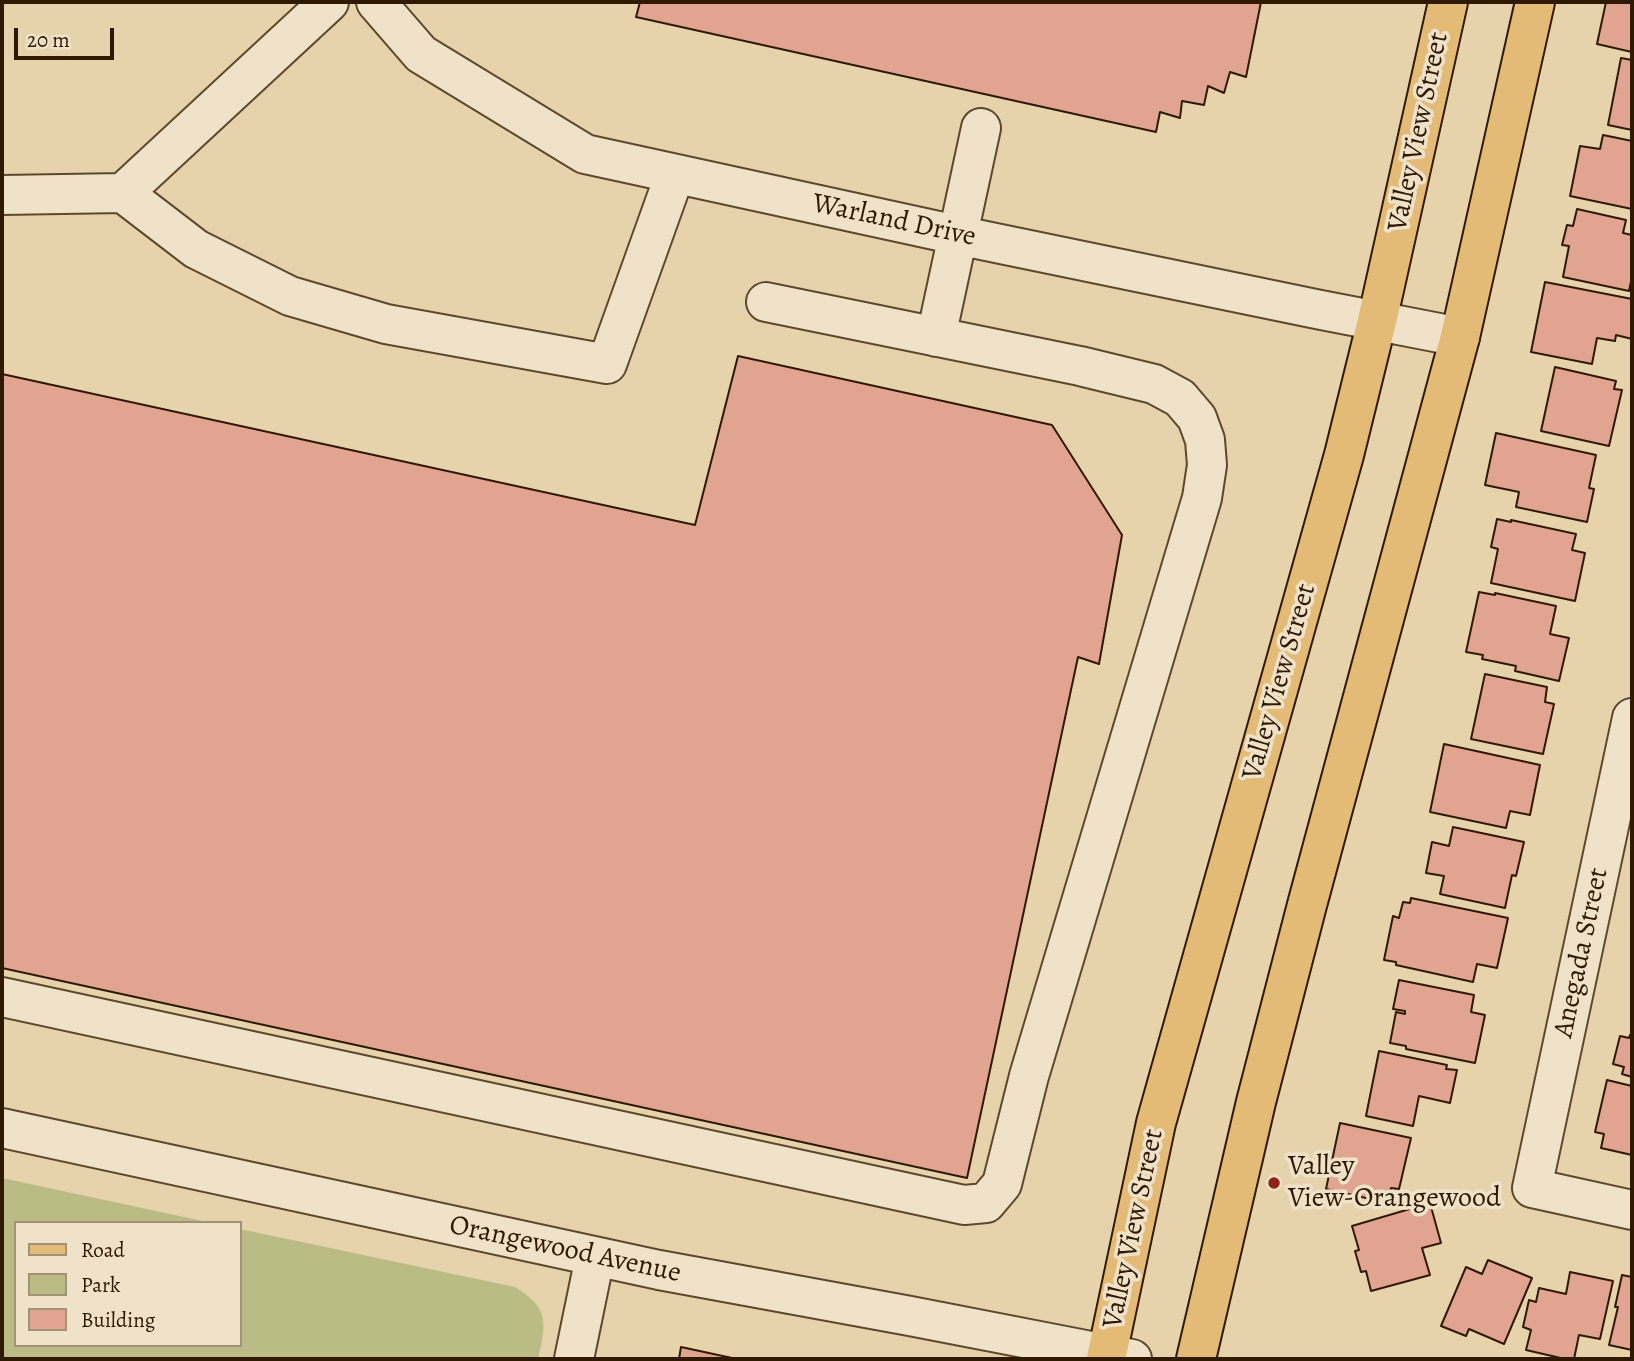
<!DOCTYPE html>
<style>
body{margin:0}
#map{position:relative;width:1634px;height:1361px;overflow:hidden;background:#e6d3ac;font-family:Alegreya,serif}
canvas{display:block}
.frame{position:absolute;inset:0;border:4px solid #301903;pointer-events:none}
.legend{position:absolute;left:14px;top:1221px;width:228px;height:126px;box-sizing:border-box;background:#efe2c9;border:2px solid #a3927a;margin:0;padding:9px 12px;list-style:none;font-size:21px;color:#301903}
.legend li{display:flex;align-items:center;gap:14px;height:35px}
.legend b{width:35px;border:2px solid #a3927a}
.scale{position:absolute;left:14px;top:28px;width:100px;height:32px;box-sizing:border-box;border:4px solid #301903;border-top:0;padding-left:9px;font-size:21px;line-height:24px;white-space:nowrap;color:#301903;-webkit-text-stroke:5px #efe2c9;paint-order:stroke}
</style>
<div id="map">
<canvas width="1634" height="1361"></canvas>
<div class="frame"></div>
<ul class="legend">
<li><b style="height:9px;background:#e3ba76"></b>Road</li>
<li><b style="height:19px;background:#bbbb86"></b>Park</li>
<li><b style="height:19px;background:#e1a490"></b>Building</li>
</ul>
<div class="scale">20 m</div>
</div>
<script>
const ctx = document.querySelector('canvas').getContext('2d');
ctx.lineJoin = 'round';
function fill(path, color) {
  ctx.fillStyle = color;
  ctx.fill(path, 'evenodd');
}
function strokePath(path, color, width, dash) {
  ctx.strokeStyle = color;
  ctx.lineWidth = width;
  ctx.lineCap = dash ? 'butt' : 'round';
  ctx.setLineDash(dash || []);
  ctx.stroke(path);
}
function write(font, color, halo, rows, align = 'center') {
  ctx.font = font + ' Alegreya,serif';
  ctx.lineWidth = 7;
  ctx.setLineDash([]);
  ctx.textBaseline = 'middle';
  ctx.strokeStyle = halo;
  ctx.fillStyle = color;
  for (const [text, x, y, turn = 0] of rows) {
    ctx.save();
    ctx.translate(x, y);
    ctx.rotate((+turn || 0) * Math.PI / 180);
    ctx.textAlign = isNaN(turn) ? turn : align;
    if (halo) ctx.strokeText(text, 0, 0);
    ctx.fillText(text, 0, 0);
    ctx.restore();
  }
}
fill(new Path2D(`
 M2 1178 212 1223H16V1345H240V1229L515 1287C550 1308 546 1324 538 1359H2Z`), '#bbbb86');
const building = new Path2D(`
 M640 2H1261L1246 77 1230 72 1224 93 1208 86 1204 105 1182 101 1180 118 1160 112 1156 132 636 17Z
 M1606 2H1632V52L1597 44Z
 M1621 58 1632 60V130L1608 125Z
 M1603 135 1632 141V209L1570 196 1580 146 1600 149Z
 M1577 209 1626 220 1623 233 1632 235V277L1629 291 1563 277 1569 246 1562 245 1567 225 1573 226Z
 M1545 282 1632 299V339L1616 335 1615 341 1597 338 1592 364 1531 352Z
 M738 356 1052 425 1122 535 1099 664 1078 657 967 1178 2 968V374L695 525Z
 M1555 367 1616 381 1614 389 1622 390 1609 446 1541 431Z
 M1496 433 1596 455 1589 488 1594 489 1587 522 1516 507 1519 492 1485 485Z
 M1497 519 1511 522V520L1576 534 1572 550 1585 553 1575 601 1491 583 1498 549 1491 547Z
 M1479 592 1495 595V593L1556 606 1550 634 1569 638 1559 681 1515 671 1516 666 1482 659 1483 655 1466 652Z
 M1485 674 1547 687 1545 702 1554 704 1543 754 1471 739Z
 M1444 744 1540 765 1530 815 1510 811 1506 828 1430 812Z
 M1453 827 1524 842 1516 876 1512 875 1505 908 1440 894 1444 876 1426 873 1432 842 1449 846Z
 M1411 898 1508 918 1497 968 1477 964 1473 982 1396 965V962L1384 960 1393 916 1399 918 1403 902 1410 903Z
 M1399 980 1474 995 1471 1012 1485 1015 1475 1063 1406 1049V1046L1390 1043 1396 1012 1405 1014V1011L1393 1009Z
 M1630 1035H1632V1077L1622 1074 1624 1067 1613 1064 1620 1036 1629 1038Z
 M1379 1051 1447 1065 1446 1069 1457 1070 1450 1103 1419 1096 1413 1126 1366 1116Z
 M1607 1080 1632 1086V1155L1601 1148 1604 1134 1595 1132Z
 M1340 1123 1411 1138 1399 1189 1391 1188 1388 1203 1326 1189Z
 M1430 1203 1441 1243 1422 1248 1430 1275 1371 1291 1366 1271 1361 1272 1355 1251 1359 1250 1352 1226Z
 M1488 1260 1532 1278 1504 1344 1469 1329 1466 1336 1441 1326 1466 1267 1482 1274Z
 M1570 1272 1613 1281 1600 1339 1579 1335 1574 1359H1565L1526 1350 1531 1330 1523 1327 1529 1300 1536 1302 1539 1288 1566 1294Z
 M1622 1275 1632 1277V1350L1609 1345 1618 1307H1615Z
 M681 1347 732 1358V1359H679Z`);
fill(building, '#e1a490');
strokePath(building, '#301903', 2);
const minor = new Path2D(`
 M329 2 123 193 196 249 290 296 386 324 607 364 675 174
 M376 2 421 54 585 154 957 235 1316 309 1460 337
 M2 195 123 193
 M936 337 981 128
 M1632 718 1532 1188 1632 1210
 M2 997 964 1205 986 1203 1002 1184 1029 1076 1202 498 1207 465 1205 440 1197 418 1180 398 1154 384 1080 366 766 302
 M2 1128 659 1270 910 1316 1132 1359
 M574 1359 595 1257`);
const major = new Path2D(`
 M1106 1359 1156 1123 1344 455 1377 321 1448 2
 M1196 1359 1256 1102 1307 905 1460 337 1535 2`);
strokePath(minor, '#5e482d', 42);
strokePath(major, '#301903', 42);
strokePath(minor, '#efe2c9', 38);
strokePath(major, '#e3ba76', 38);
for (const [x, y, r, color] of [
 [1274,1183,7,"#8f2418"]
]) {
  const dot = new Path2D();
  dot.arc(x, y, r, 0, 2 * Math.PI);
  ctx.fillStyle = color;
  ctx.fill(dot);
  strokePath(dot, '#efe2c9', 2.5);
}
write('28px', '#301903', '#efe2c9', [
 ["Valley View Street",1419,132,-78],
 ["Warland Drive",894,221,12],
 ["Valley View Street",1280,682,-74],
 ["Anegada Street",1582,953,-78],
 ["Valley View Street",1134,1229,-78],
 ["Orangewood Avenue",565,1250,12]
]);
write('28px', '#301903', '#efe2c9', [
 ["Valley",1288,1167],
 ["View-Orangewood",1288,1199]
], 'left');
</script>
